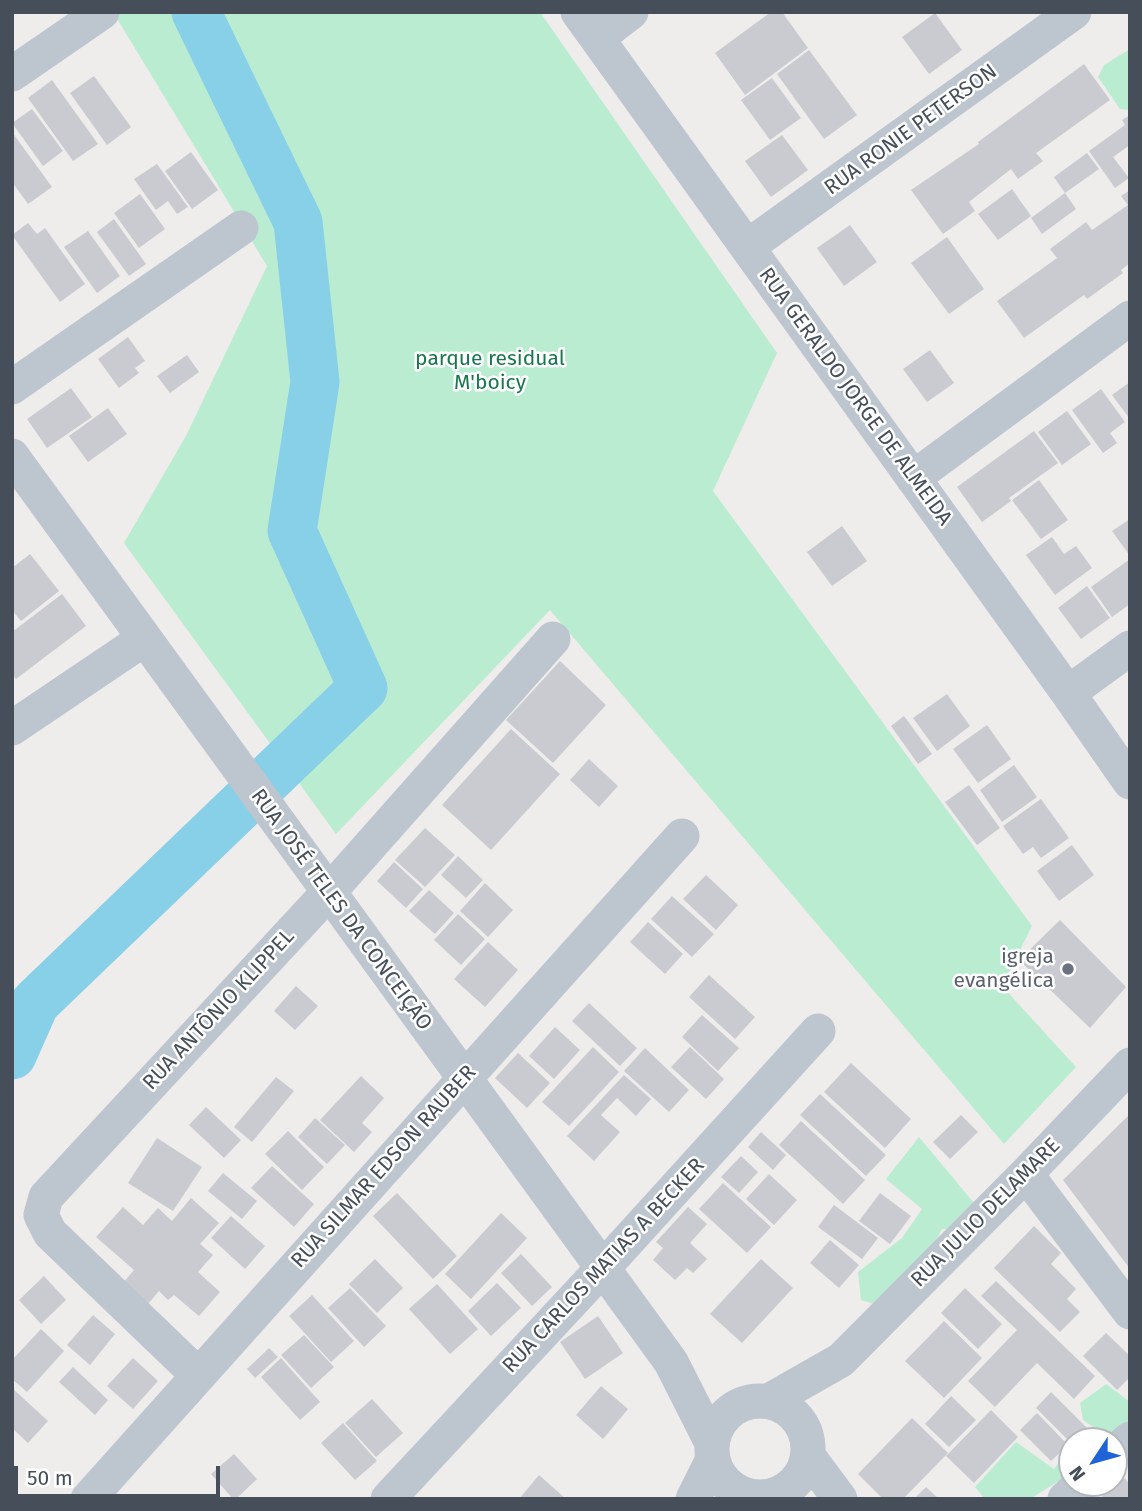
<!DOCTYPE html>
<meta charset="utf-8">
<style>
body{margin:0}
#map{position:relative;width:1142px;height:1511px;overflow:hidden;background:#efecec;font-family:"Fira Sans",sans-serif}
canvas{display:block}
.frame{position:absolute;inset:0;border:14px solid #454e59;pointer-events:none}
.north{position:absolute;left:1058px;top:1427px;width:70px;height:70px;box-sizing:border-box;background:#fff;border:2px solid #b5b8bd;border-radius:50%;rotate:234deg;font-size:19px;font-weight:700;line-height:28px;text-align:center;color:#454e59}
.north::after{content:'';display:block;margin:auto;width:24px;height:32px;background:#1e63d7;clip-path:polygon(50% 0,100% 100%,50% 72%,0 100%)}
.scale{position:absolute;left:14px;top:1466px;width:206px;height:32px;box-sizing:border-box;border:4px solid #454e59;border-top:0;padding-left:9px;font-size:21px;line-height:24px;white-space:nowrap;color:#454e59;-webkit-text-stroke:5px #fff;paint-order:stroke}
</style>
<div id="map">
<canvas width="1142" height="1511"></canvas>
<div class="frame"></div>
<div class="north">N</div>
<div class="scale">50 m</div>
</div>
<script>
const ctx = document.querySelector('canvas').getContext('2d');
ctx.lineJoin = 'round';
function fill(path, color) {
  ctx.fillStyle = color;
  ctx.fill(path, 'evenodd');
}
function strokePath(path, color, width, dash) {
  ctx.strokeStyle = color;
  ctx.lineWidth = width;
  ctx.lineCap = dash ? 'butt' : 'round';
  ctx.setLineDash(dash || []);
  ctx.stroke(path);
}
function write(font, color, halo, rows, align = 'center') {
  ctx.font = font + ' "Fira Sans",sans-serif';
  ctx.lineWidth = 5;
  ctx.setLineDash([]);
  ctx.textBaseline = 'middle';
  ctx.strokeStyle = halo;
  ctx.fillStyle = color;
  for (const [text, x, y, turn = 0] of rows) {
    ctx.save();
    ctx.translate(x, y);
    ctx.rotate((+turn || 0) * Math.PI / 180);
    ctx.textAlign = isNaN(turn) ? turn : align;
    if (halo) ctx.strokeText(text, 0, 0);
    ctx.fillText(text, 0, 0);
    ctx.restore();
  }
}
fill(new Path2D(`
 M113 12H540L777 353 713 491 1032 926 1002 986 1076 1067 1004 1144 550 610 336 834 124 543 187 434 267 266Z
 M1130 49V110L1120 109 1098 77 1104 65Z
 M919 1137 974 1203 966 1229H942L919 1274 881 1306 861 1300 858 1272 902 1238 922 1209 886 1179Z
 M1106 1384 1130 1402V1424L1120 1431 1104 1434 1083 1420 1080 1403Z
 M1016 1442 1054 1469 1066 1453H1072V1483L1062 1479 1030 1499H985L975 1487Z`), '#baecd1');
strokePath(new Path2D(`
 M12 1055 35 1003 363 688 292 531 315 382 298 222 196 12`), '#88cfe8', 49);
fill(new Path2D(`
 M771 12H782L808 48 745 95 715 53Z
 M935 13 962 50 929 74 902 37Z
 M809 50 857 115 824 139 777 74Z
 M1084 64 1110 100 1036 153 1043 161 1018 179 1011 169 969 202 975 211 943 234 911 190 979 144 978 142Z
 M94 76 131 127 107 145 70 93Z
 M772 78 801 118 770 140 741 100Z
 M52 80 98 144 73 161 28 98Z
 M32 109 63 151 43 166 12 123Z
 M1130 115V145L1113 157 1129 178 1115 188 1089 151 1125 125 1122 120Z
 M12 132 52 187 28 204 12 182Z
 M782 135 808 170 771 197 745 161Z
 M191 152 218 190 192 209 165 171Z
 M1087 153 1099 169 1065 193 1054 177Z
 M157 164 188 207 177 214 168 201 156 210 134 179Z
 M1012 189 1031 216 998 240 978 214Z
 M1130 190V263L1121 270 1123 273 1087 299 1084 295 1024 338 997 301 1057 258 1050 249 1086 222 1092 230 1128 205 1121 196Z
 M1065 193 1076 209 1042 234 1031 218Z
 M140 194 165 229 139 248 114 213Z
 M114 219 146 264 129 276 97 232Z
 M28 223 37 234 45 228 85 284 60 302 12 235Z
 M850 225 877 262 844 286 817 248Z
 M88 231 120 276 97 293 64 247Z
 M947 237 984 289 949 314 911 263Z
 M128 337 145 361 135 368 139 373 119 388 98 359Z
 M930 350 954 383 927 402 903 369Z
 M187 355 199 372 170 393 157 376Z
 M1130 382V419L1112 395Z
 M71 388 92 417 47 448 27 419Z
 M1101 389 1125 422 1110 433 1117 443 1103 453 1072 410Z
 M108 408 127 434 88 462 69 436Z
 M1067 411 1091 444 1062 465 1038 432Z
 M1034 431 1058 463 1009 498 1011 501 982 522 957 487Z
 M1039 480 1068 520 1041 539 1012 500Z
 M1130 519V556L1112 531Z
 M842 526 867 561 832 586 807 552Z
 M1052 537 1064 554 1076 546 1092 568 1055 595 1026 555Z
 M30 554 59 591 21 621 12 610V568Z
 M1130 559V604L1112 617 1091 587Z
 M1087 586 1110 618 1081 639 1058 608Z
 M62 594 86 626 16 679 12 674V632Z
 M560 661 606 705 553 763 506 720Z
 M947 694 970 726 937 751 913 718Z
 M904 716 932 754 918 764 891 726Z
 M987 725 1011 759 978 783 953 749Z
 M511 729 560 774 491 850 442 805Z
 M589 759 618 786 599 807 570 780Z
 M1014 765 1037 797 1002 822 980 790Z
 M969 785 1000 828 977 845 945 802Z
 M1041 799 1069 838 1041 858 1033 847 1023 854 1003 826Z
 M425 828 455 855 425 887 395 860Z
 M1072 845 1094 875 1059 901 1037 871Z
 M458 856 483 880 466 898 441 875Z
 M394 862 423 889 406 908 377 881Z
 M706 875 738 905 716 930 683 899Z
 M485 883 513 910 488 937 460 911Z
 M429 890 454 913 435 934 409 911Z
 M672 896 714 934 692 957 651 919Z
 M458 914 485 939 461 965 434 940Z
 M1060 920 1126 987 1090 1028 1019 960Z
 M648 922 683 954 665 974 630 942Z
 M488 942 518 970 485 1007 454 979Z
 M709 975 755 1017 735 1039 689 997Z
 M296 986 318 1006 295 1030 274 1011Z
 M589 1003 637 1048 620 1066 572 1021Z
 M702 1015 739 1048 718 1071 682 1037Z
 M555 1027 580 1050 554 1079 529 1056Z
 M593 1047 619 1072 569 1126 542 1102Z
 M690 1047 724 1079 706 1099 671 1067Z
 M645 1048 689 1090 669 1112 624 1071Z
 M518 1053 550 1083 527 1108 495 1078Z
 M851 1063 911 1119 885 1148 824 1092Z
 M624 1075 651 1099 636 1116 617 1098 601 1115 620 1132 594 1161 567 1136Z
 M361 1076 384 1098 362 1123 372 1132 354 1152 320 1120Z
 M276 1077 294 1091 252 1142 234 1127Z
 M820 1094 886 1155 866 1176 800 1115Z
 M206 1107 241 1140 224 1158 189 1125Z
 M1130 1114V1269L1063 1180Z
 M961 1115 978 1132 950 1159 933 1142Z
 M315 1118 345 1145 327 1164 298 1137Z
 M801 1121 865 1180 843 1204 779 1145Z
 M288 1131 324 1167 302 1190 265 1154Z
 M761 1132 786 1155 773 1170 748 1147Z
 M157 1138 202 1167 173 1211 128 1183Z
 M741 1156 758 1172 739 1193 721 1177Z
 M272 1166 314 1204 294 1227 251 1188Z
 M223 1173 257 1201 242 1219 208 1191Z
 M769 1174 797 1200 774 1225 746 1199Z
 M723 1183 771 1227 747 1253 699 1209Z
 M397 1193 457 1256 433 1279 373 1216Z
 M880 1193 911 1216 890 1244 859 1221Z
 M191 1198 219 1223 200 1244 213 1255 198 1272 220 1292 199 1316 174 1295 168 1300 159 1291 148 1304 123 1283 134 1270 96 1237 123 1207 143 1225 158 1208 172 1221Z
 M834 1205 878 1238 862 1259 818 1227Z
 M688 1207 707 1224 690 1243 707 1259 693 1273 687 1268 675 1280 653 1260 663 1248 656 1242Z
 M501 1213 527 1238 471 1299 445 1274Z
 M231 1216 265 1246 245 1269 211 1238Z
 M1034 1226 1061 1253 1051 1264 1076 1289 1067 1299 1080 1312 1060 1332 994 1268Z
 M830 1240 859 1265 839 1288 810 1263Z
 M521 1254 552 1287 532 1306 501 1273Z
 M375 1259 403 1288 377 1313 349 1284Z
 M761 1259 793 1288 742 1343 710 1314Z
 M44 1276 66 1300 41 1324 19 1300Z
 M996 1281 1095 1376 1074 1399 1037 1363 995 1407 968 1381 1017 1330 981 1296Z
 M497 1283 521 1308 491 1336 468 1311Z
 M437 1284 478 1329 450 1354 409 1309Z
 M350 1288 386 1326 364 1347 328 1308Z
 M965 1288 1002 1324 978 1349 941 1313Z
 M312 1295 354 1341 331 1362 289 1316Z
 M93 1315 115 1334 90 1365 67 1345Z
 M598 1316 623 1353 585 1379 560 1342Z
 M944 1321 982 1358 944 1398 905 1361Z
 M41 1329 64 1351 27 1392 12 1379V1360Z
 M1106 1333 1130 1356V1377L1117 1390 1083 1356Z
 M304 1335 334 1367 311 1388 281 1355Z
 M269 1348 278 1357 255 1378 247 1369Z
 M133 1358 158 1381 133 1409 107 1386Z
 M281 1358 320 1402 300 1420 261 1377Z
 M73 1367 108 1400 95 1415 59 1382Z
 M601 1386 628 1409 603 1439 576 1415Z
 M12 1388 48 1421 28 1443 12 1428Z
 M1051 1392 1087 1428 1072 1441V1444L1036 1408Z
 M951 1396 976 1420 949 1447 925 1424Z
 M372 1399 403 1433 376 1457 345 1423Z
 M991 1410 1018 1437 974 1483 946 1456Z
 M1037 1413 1068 1445 1051 1461 1020 1430Z
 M912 1418 948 1453 903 1499H883L858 1474Z
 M343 1423 377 1461 355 1480 321 1443Z
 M234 1454 257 1479 236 1499H233L211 1474Z
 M539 1475 566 1499H519Z
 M1125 1478 1130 1485V1499H1099Z
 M926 1487 939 1499H914Z`), '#c9cbd1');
strokePath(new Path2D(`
 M578 12 1068 693 1130 782
 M597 38 631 12
 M12 74 102 12
 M747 247 1074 12
 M12 387 241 228
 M12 456 671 1362 711 1441
 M913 478 1130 318
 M1068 693 1130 648
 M12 728 144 639
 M1026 1174 1130 1312
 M198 1375 50 1233 41 1215 46 1197 328 893 553 639
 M712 1449a48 48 0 1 1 96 0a48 48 0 1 1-96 0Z
 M769 1401 841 1360 1026 1174 1130 1065
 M1114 1453 1130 1439
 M808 1456 840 1499
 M88 1499 682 836
 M388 1499 602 1269 818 1031
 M693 1499 712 1461
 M1065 1499 1082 1483`), '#bdc5ce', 35);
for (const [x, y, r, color] of [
 [1068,969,7,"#6b7280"]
]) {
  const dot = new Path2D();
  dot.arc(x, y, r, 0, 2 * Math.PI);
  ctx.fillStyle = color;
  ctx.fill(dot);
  strokePath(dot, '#fff', 2.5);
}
write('21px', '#454e59', '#fff', [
 ["RUA RONIE PETERSON",911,130,-36],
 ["RUA GERALDO JORGE DE ALMEIDA",855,397,54],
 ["RUA JOSÉ TELES DA CONCEIÇÃO",341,910,54],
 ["RUA ANTÔNIO KLIPPEL",219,1010,-47],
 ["RUA SILMAR EDSON RAUBER",384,1167,-48],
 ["RUA JULIO DELAMARE",986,1213,-45],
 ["RUA CARLOS MATIAS A BECKER",604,1266,-47]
]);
write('21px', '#19774d', '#fff', [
 ["parque residual",490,359],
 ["M'boicy",490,383]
]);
write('21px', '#5b616d', '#fff', [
 ["igreja",1054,957],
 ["evangélica",1054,981]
], 'right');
</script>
